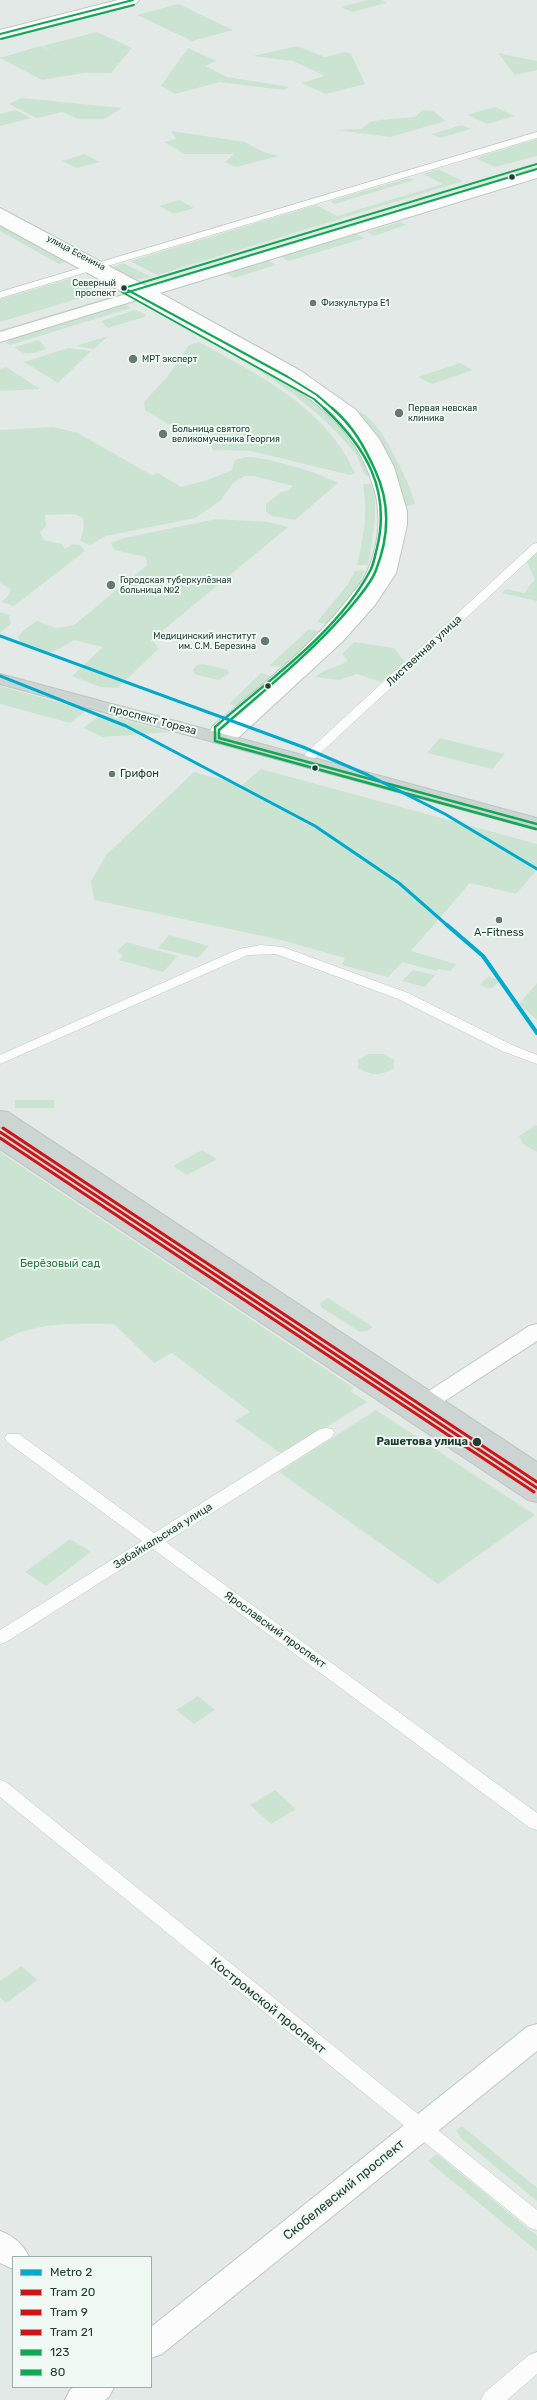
<!DOCTYPE html>
<meta charset="utf-8">
<style>
body{margin:0}
#map{position:relative;width:537px;height:2400px;overflow:hidden;background:#e3e9e6;font-family:Rubik,sans-serif}
canvas{display:block}
.legend{position:absolute;left:12px;top:2256px;width:140px;height:132px;box-sizing:border-box;background:#f1f9f4;border:1px solid #9daea7;margin:0;padding:5px 7px;list-style:none;font-size:12px;color:#203e34}
.legend li{display:flex;align-items:center;gap:8px;height:20px}
.legend b{width:20px;border:1px solid #9daea7}
</style>
<div id="map">
<canvas width="537" height="2400"></canvas>
<ul class="legend">
<li><b style="height:5px;background:#00a9ce"></b>Metro 2</li>
<li><b style="height:5px;background:#ce1417"></b>Tram 20</li>
<li><b style="height:5px;background:#ce1417"></b>Tram 9</li>
<li><b style="height:5px;background:#ce1417"></b>Tram 21</li>
<li><b style="height:5px;background:#10a855"></b>123</li>
<li><b style="height:5px;background:#10a855"></b>80</li>
</ul>
</div>
<script>
const ctx = document.querySelector('canvas').getContext('2d');
ctx.lineJoin = 'round';
function fill(path, color) {
  ctx.fillStyle = color;
  ctx.fill(path, 'evenodd');
}
function strokePath(path, color, width, dash) {
  ctx.strokeStyle = color;
  ctx.lineWidth = width;
  ctx.lineCap = dash ? 'butt' : 'round';
  ctx.setLineDash(dash || []);
  ctx.stroke(path);
}
function write(font, color, halo, rows, align = 'center') {
  ctx.font = font + ' Rubik,sans-serif';
  ctx.lineWidth = 4;
  ctx.setLineDash([]);
  ctx.textBaseline = 'middle';
  ctx.strokeStyle = halo;
  ctx.fillStyle = color;
  for (const [text, x, y, turn = 0] of rows) {
    ctx.save();
    ctx.translate(x, y);
    ctx.rotate((+turn || 0) * Math.PI / 180);
    ctx.textAlign = isNaN(turn) ? turn : align;
    if (halo) ctx.strokeText(text, 0, 0);
    ctx.fillText(text, 0, 0);
    ctx.restore();
  }
}
fill(new Path2D(`
 M367 0H381L387 3 352 12 341 7Z
 M178 4 233 30 192 41 137 15Z
 M105 9 111 12 0 40V36Z
 M97 32 132 48 111 73H84L42 80 0 58 40 46 54 52 42 46Z
 M297 46 325 57 345 52 351 54 365 84 326 94 301 83 325 76 293 61 253 56Z
 M188 48 217 61 205 66 227 77 289 87 283 90 220 82 175 94 161 86Z
 M498 53 537 61V70L515 75Z
 M22 98 122 108 104 119H78L62 112 37 118 9 104Z
 M495 107 515 116 487 124 467 115Z
 M16 110 31 118 0 126V114Z
 M422 110 433 111 446 121 390 137 337 130 361 129 370 122 379 120 415 117Z
 M462 125 471 129 440 138 432 134Z
 M171 131 245 142 263 152 279 156 236 167 225 162 234 154H185L164 142 176 139Z
 M537 139V156L495 167 475 158Z
 M84 154 100 162 77 168 62 161Z
 M537 167V170L399 212V209Z
 M438 169 463 181 157 275 130 261 316 205 337 216 443 184 423 174Z
 M409 178 414 180 335 204 330 201Z
 M179 200 194 208 174 214 159 206Z
 M378 215H384L383 217 175 280 171 278Z
 M399 222 406 225 374 236 367 232Z
 M0 223 69 261 59 264 0 231Z
 M356 234 365 238 289 261 280 256Z
 M267 260 276 265 234 278 224 272Z
 M123 263 151 277 134 280 112 268Z
 M76 277 101 292 0 322V299Z
 M110 297 114 299 0 333V330Z
 M124 304 131 308 10 345 6 343 10 339Z
 M135 310 146 315 144 317 108 328 101 321Z
 M188 324C216 340 244 356 272 374 316 402 352 426 371 477L366 476C360 469 360 459 354 452 307 394 244 360 180 326Z
 M108 336 94 349 76 346Z
 M39 340 46 349C36 353 23 357 15 347Z
 M199 342C257 374 327 408 355 473L350 475 251 451 213 450 208 441 178 430 145 410 144 402 167 377 189 345Z
 M68 348 91 351 58 383 24 362Z
 M460 363 473 370 432 384 418 377Z
 M6 367 40 389 0 391V369Z
 M357 412C376 410 412 487 415 504L405 507C400 470 377 442 357 412Z
 M53 427 78 433 146 472 152 475 158 473 181 487 208 480 232 470 235 460C239 459 244 457 247 457 264 456 323 474 338 483L295 520 271 516 266 511V504L281 492 289 490 293 486 254 476H245L233 483 220 501 195 518 106 536 90 545 80 541 84 527 83 518 75 514 45 515 46 526 40 532 44 540 61 544 65 549 73 544 80 545 85 551 14 606 1 602 8 596 11 589 0 583V430Z
 M363 484H373C378 513 373 537 368 565H357C364 534 368 516 363 484Z
 M216 519 269 522 288 527 150 641 155 643 158 649 118 688 100 687 72 676 103 647 74 640C50 655 46 657 21 644L18 637 24 630 37 621 56 628 74 625 147 565 146 557 114 550 111 543 124 538Z
 M537 550V601L502 593 506 589 524 593 529 588H527L535 580 526 560Z
 M365 570 356 590 327 624 317 622 348 584 355 571Z
 M0 612 9 615 11 624 0 633Z
 M309 629 320 632 281 667 269 666Z
 M354 642 394 648 405 662 395 674 380 682 357 674 338 680 315 677C325 668 337 668 348 661L342 654Z
 M203 664 228 670 229 674 218 680 195 674 193 670 197 665Z
 M261 673 271 676 238 707 229 704Z
 M0 686 87 710 70 723 0 704Z
 M102 714 170 732 103 737 83 728Z
 M440 738 505 754 492 769 427 753Z
 M261 769 537 844V870L516 894 470 883 411 951 456 964 450 971 439 969 436 971 402 962 388 977 342 965 345 958 281 940 94 900 91 881 106 855 194 772 242 785Z
 M169 935 209 946 198 958 158 948Z
 M126 942 178 956 163 972 119 960 123 956 117 951Z
 M413 970 435 975 425 987 402 981Z
 M489 977 497 979 498 983 490 989 480 985 486 978Z
 M537 983V1020L519 1004Z
 M369 1054H383L394 1060V1068C381 1076 372 1076 358 1068V1060Z
 M15 1100H54V1108H15Z
 M536 1125 537 1126V1152L523 1144 519 1136Z
 M202 1150 217 1159 187 1175 173 1166Z
 M0 1152 354 1388 350 1391 367 1402 282 1454 235 1421 250 1412 172 1353 154 1363 114 1324C75 1324 35 1321 0 1342Z
 M328 1298 373 1327 367 1331 360 1332 321 1307 320 1303Z
 M376 1410 535 1515 438 1584 279 1472Z
 M70 1539 91 1552 46 1586 25 1572Z
 M198 1696 215 1710 194 1724 176 1710Z
 M275 1790 296 1809 271 1824 250 1805Z
 M21 1966 38 1980 6 2003 0 1997V1981Z
 M462 2126 537 2188V2201L462 2139 456 2131Z
 M437 2154 537 2236V2251L428 2161Z`), '#cbe4d1');
const street = new Path2D(`
 M537 132V138L0 298V292Z
 M537 543V552L315 758H307L305 755 307 752 533 544Z
 M261 945 283 947 408 993 512 1045 537 1055V1064L502 1051 398 999 276 954 248 955 0 1064V1055L239 949Z
 M326 1428 332 1429 334 1433 332 1437 166 1542 537 1813V1830L530 1828 153 1549 6 1642 0 1644V1630L142 1541 7 1442 5 1438 7 1434H19L154 1533 320 1429Z
 M0 1780 6 1782 537 2210V2230L530 2228 0 1797Z
 M537 2352V2374L507 2400H481L484 2393 529 2355Z`);
const secondary = new Path2D(`
 M118 0H139L137 3 0 38V30Z
 M537 170V178L160 293 301 371 356 410 380 440 394 467 407 511V525L396 573 375 605 343 641 239 737 219 743 213 742C209 737 209 731 213 726 260 687 310 648 348 599 354 591 362 583 366 574 378 550 382 519 375 492 356 418 297 388 235 354 202 336 170 318 137 300L0 342V332L126 294 0 225V208L148 287Z
 M537 1324V1341L437 1406 429 1409 421 1406 417 1401 421 1396 529 1326Z
 M537 2024V2051L162 2354 151 2358V2327L527 2027Z
 M0 2231C14 2236 23 2244 29 2257H13V2269L0 2263Z
 M74 2387H114L109 2397 105 2400H65L70 2390Z`);
const primary = new Path2D(`
 M0 674 537 818V830L0 684Z
 M0 1111 8 1112 537 1462V1481L533 1480 537 1483V1502L528 1500 0 1149V1133L8 1134 335 1349 0 1127Z`);
strokePath(street, '#c0c6c3', 1);
strokePath(secondary, '#bfc7c3', 2);
strokePath(primary, '#bbc5c2', 2);
fill(street, '#fbfcfb');
fill(secondary, '#fbfcfb');
fill(primary, '#cdd5d2');
strokePath(new Path2D(`
 M0 34 133 0
 M124 288 288 377 317 395 333 409
 M124 288 537 164`), '#10a855', 2);
strokePath(new Path2D(`
 M332 408C353 426 364 446 375 470 390 502 389 537 376 570 371 584 357 599 348 610 310 654 263 691 219 730V738L537 824`), '#10a855', 2.5);
strokePath(new Path2D(`
 M1 39 134 5
 M122 292 314 399 325 409
 M125 293 537 169`), '#10a855', 2);
strokePath(new Path2D(`
 M324 408C366 447 391 490 377 548 375 555 374 564 370 571 337 633 267 681 215 727V741L536 829`), '#10a855', 2.5);
strokePath(new Path2D(`
 M0 1132 537 1488`), '#ce1417', 3);
strokePath(new Path2D(`
 M0 1138 534 1492`), '#ce1417', 3);
strokePath(new Path2D(`
 M3 1128 537 1482`), '#ce1417', 3);
strokePath(new Path2D(`
 M0 636 303 747 368 775 445 814 537 869
 M0 676 126 726 315 826 399 883 448 926`), '#00a9ce', 3);
strokePath(new Path2D(`
 M447 925 483 956 537 1033`), '#00a9ce', 4);
for (const [x, y, r, color] of [
 [512,177,3.5,"#203e34"],
 [124,288,3.5,"#203e34"],
 [313,303,4,"#647a72"],
 [133,359,5,"#647a72"],
 [399,413,5,"#647a72"],
 [163,434,5,"#647a72"],
 [111,585,5,"#647a72"],
 [265,641,5,"#647a72"],
 [268,686,3.5,"#203e34"],
 [315,768,3.5,"#203e34"],
 [112,774,4,"#647a72"],
 [499,920,4,"#647a72"],
 [477,1442,5,"#203e34"]
]) {
  const dot = new Path2D();
  dot.arc(x, y, r, 0, 2 * Math.PI);
  ctx.fillStyle = color;
  ctx.fill(dot);
  strokePath(dot, '#f1f9f4', 1.5);
}
write('9px', '#203e34', '#f1f9f4', [
 ["улица Есенина",76,253,28]
]);
write('9px', '#203e34', '#f1f9f4', [
 ["Северный",116,283],
 ["проспект",116,293]
], 'right');
write('9px', '#203e34', '#f1f9f4', [
 ["Физкультура Е1",321,303],
 ["МРТ эксперт",142,359],
 ["Первая невская",408,408],
 ["клиника",408,418],
 ["Больница святого",172,429],
 ["великомученика Георгия",172,439],
 ["Городская туберкулёзная",120,580],
 ["больница №2",120,590],
 ["Медицинский институт",256,636,"right"],
 ["им. С.М. Березина",256,646,"right"]
], 'left');
write('11px', '#203e34', '#f1f9f4', [
 ["Лиственная улица",424,651,-43],
 ["проспект Тореза",153,720,15],
 ["Забайкальская улица",163,1536,-32],
 ["Ярославский проспект",275,1630,36]
]);
write('11px', '#203e34', '#f1f9f4', [
 ["Грифон",120,774],
 ["A-Fitness",499,933,"center"]
], 'left');
write('11px', '#277842', '#f1f9f4', [
 ["Берёзовый сад",60,1264]
]);
write('bold 11px', '#203e34', '#f1f9f4', [
 ["Рашетова улица",468,1442]
], 'right');
write('13px', '#203e34', '#f1f9f4', [
 ["Костромской проспект",268,2006,39],
 ["Скобелевский проспект",344,2190,-39]
]);
</script>
